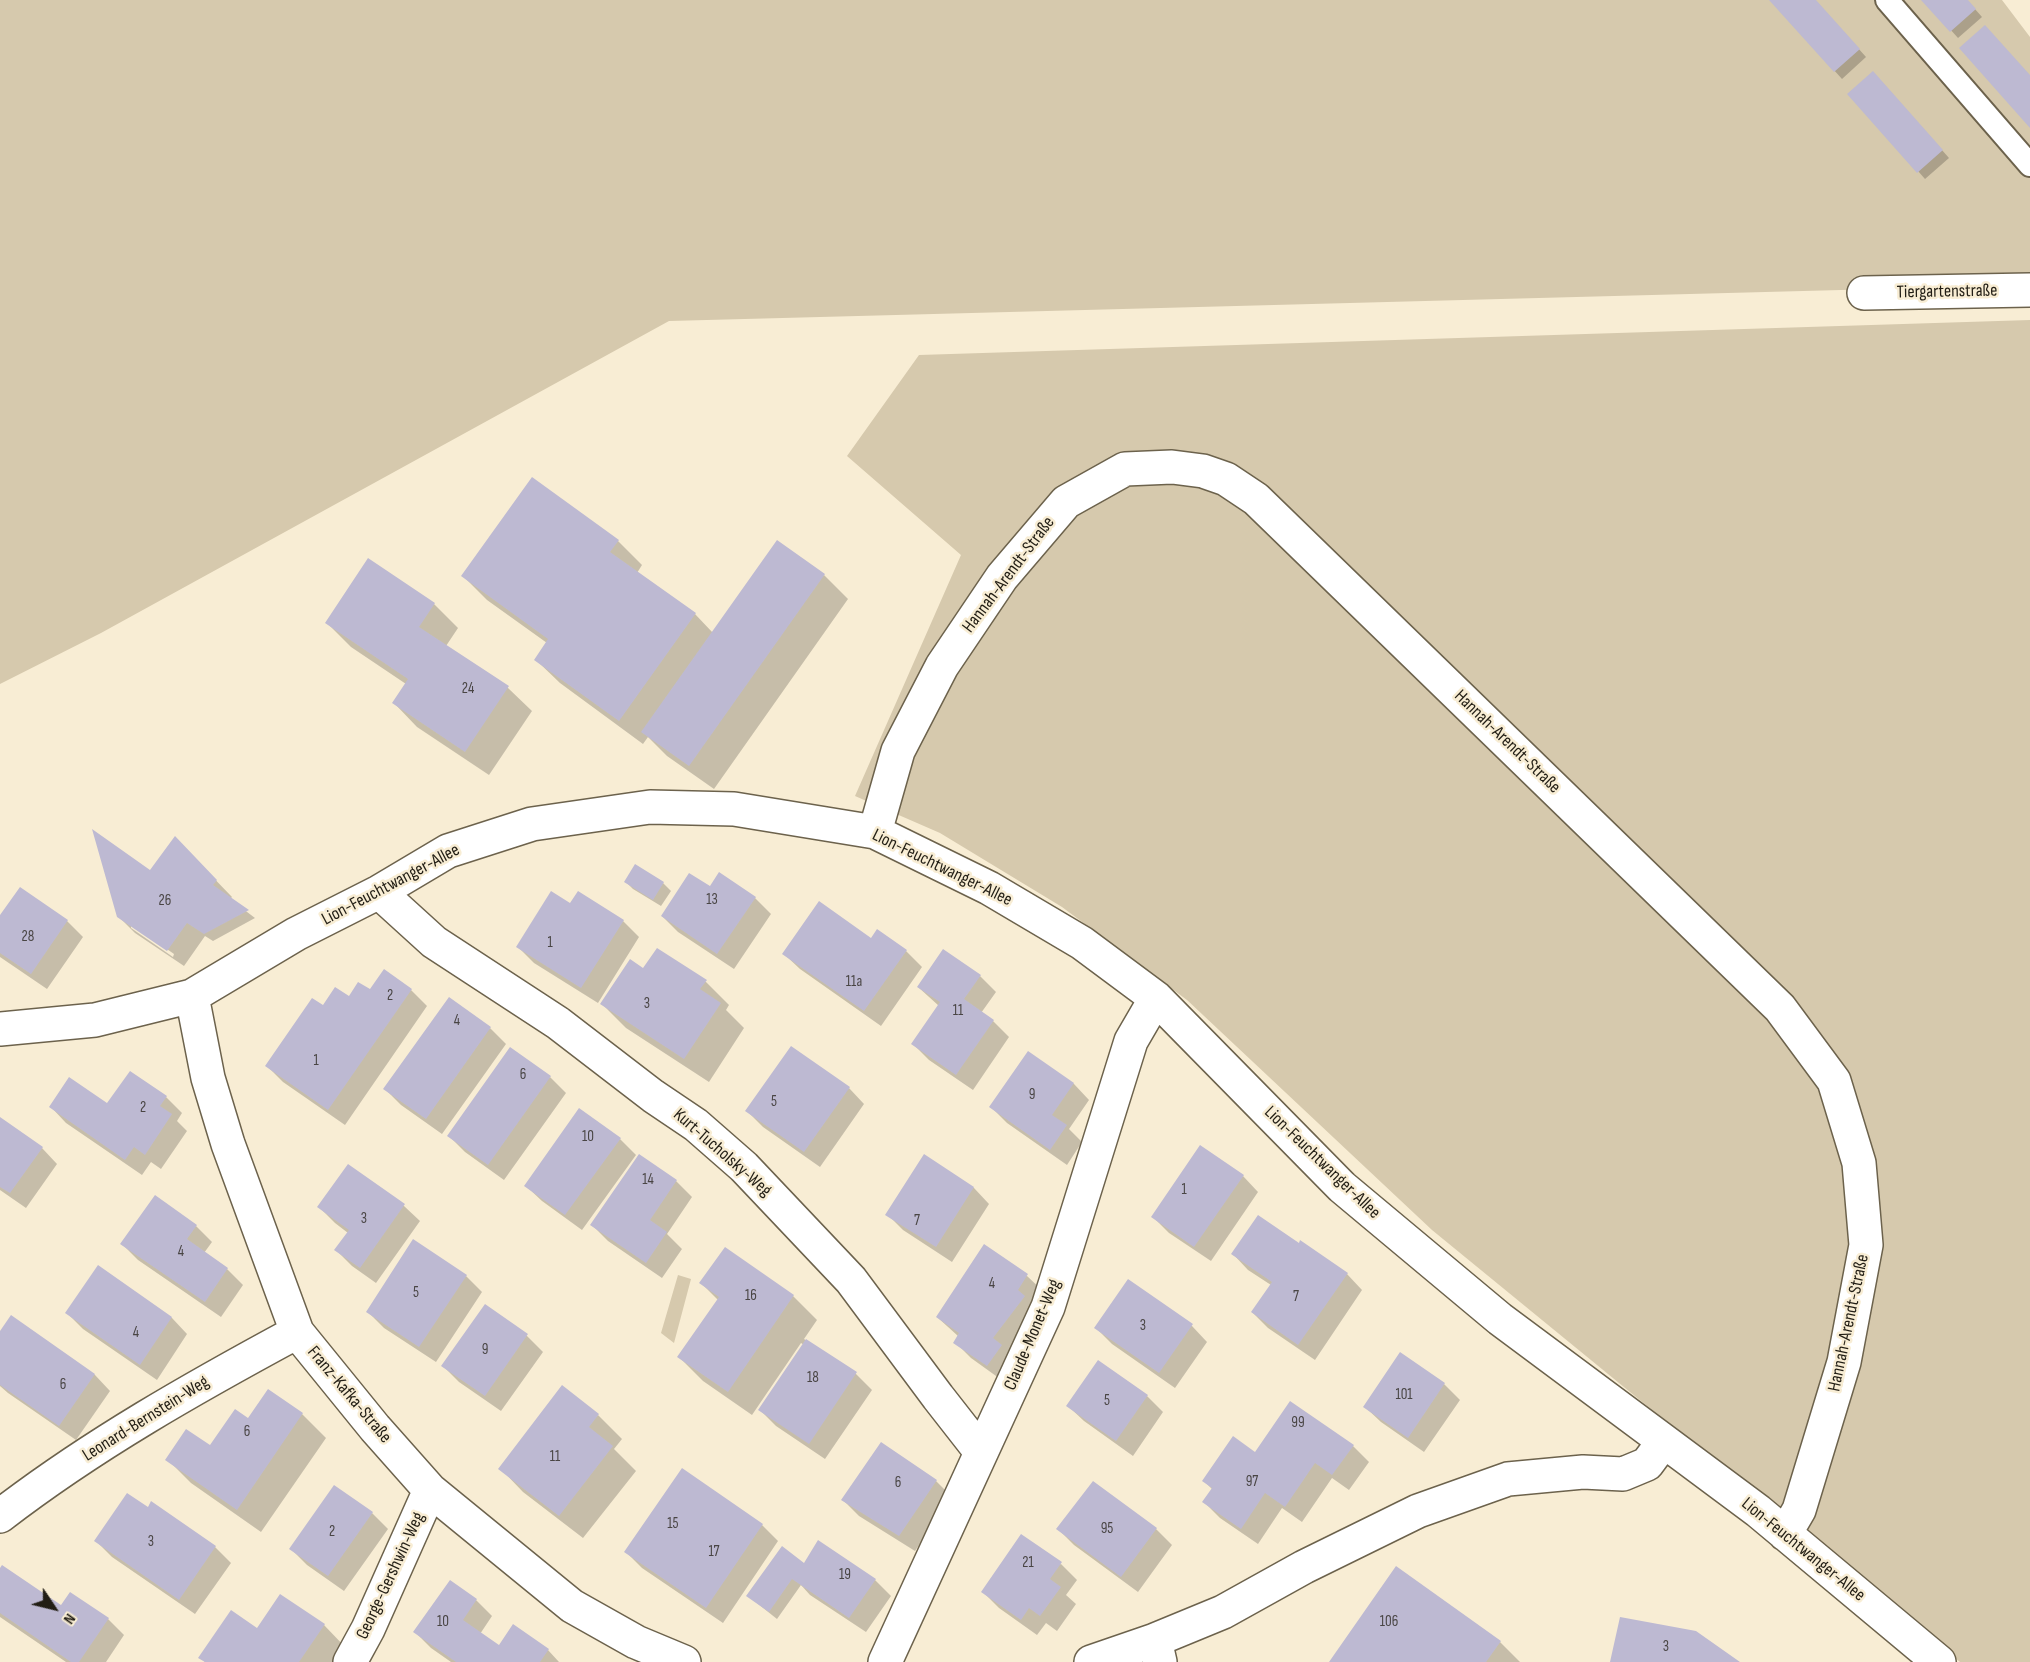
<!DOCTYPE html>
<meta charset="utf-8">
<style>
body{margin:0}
#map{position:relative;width:2030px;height:1662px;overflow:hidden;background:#f8edd4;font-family:"Sofia Sans Condensed",sans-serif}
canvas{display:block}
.north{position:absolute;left:24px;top:1578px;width:60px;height:60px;-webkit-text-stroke:4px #f8edd4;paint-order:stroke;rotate:125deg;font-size:16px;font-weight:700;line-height:24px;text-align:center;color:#221e15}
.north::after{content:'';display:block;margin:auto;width:21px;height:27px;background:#221e15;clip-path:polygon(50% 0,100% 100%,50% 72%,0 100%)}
</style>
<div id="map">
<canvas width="2030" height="1662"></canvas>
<div class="north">N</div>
</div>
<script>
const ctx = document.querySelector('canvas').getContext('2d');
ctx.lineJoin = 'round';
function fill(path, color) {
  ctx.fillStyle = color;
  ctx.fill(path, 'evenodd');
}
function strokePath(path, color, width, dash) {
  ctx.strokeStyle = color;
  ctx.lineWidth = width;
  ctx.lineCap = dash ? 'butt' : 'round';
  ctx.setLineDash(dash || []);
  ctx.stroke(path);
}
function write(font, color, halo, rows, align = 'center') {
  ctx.font = font + ' "Sofia Sans Condensed",sans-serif';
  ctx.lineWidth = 5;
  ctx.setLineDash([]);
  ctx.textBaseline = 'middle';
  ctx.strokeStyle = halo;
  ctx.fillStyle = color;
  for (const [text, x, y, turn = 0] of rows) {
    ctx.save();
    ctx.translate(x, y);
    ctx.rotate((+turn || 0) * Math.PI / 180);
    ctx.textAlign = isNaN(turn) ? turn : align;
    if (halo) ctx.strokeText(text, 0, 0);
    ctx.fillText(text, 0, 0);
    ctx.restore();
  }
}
fill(new Path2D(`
 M0 0H2002L2030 37V285L669 321 101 633 0 684Z
 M2030 320V1662H1960L1432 1230 1187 1000 1062 907 940 833 855 796 961 555 847 456 919 355Z
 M678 1275 691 1279 674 1343 661 1333Z`), '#d6c9ad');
fill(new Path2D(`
 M1771 0H1815L1866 57 1842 79Z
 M1924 0H1967L1982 17 1958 38Z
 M1880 80 1949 158 1925 179 1918 171Z
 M532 480 618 541 642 565 637 573 695 614 713 633 824 575 848 599 714 789 667 756 648 737 643 744 560 683 536 660 547 643 487 600 463 576Z
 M369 560 434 604 458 628 446 646 508 688 532 711 489 775 417 727 394 703 406 684 351 647 327 623Z
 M175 838 232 897 230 899 255 918 213 941 205 936 184 966 135 933 118 916ZM131 924 174 954 173 957 131 928Z
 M636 866 663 883 671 891 661 906 633 889 626 882Z
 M710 888 755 898 771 914 734 969 678 932 662 916Z
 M578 893 623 921 639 937 598 1003 534 963 518 947 570 905Z
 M0 918 67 921 83 937 47 989 0 957Z
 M871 940 906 951 922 967 881 1026 800 969 784 954Z
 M644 970 706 982 729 1005 726 1010 744 1028 709 1082 626 1028 602 1004Z
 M980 976 996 992 981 1013 993 1021 1009 1037 973 1090 929 1060 913 1044 939 1006 918 987Z
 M411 990 427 1006 345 1125 283 1082 267 1066 349 998 370 991Z
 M490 1028 506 1044 442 1134 401 1105 385 1089Z
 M1028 1053 1074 1084 1089 1100 1069 1129 1082 1142 1067 1165 1007 1123 991 1107Z
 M550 1077 566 1093 504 1180 465 1152 449 1136Z
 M849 1088 864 1104 820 1167 763 1127 747 1111Z
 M166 1097 182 1113 177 1121 187 1131 161 1169 151 1162 142 1175 66 1123 51 1107 108 1106Z
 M0 1119 42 1148 57 1164 26 1208 0 1190Z
 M620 1139 636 1155 582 1230 542 1201 526 1186Z
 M640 1156 676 1181 692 1197 667 1234 682 1249 662 1278 608 1241 592 1225Z
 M924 1156 974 1188 989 1204 952 1262 903 1230 887 1214Z
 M348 1166 404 1206 420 1221 376 1283 352 1266 336 1250 348 1233 335 1223 319 1207Z
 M1243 1176 1258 1192 1211 1261 1169 1233 1153 1217Z
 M155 1197 196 1226 212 1242 204 1253 227 1269 243 1285 221 1317 138 1260 122 1244Z
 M984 1246 1027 1276 1043 1291 1003 1381 971 1358 955 1342 958 1336 937 1317Z
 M1233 1254 1347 1274 1362 1290 1315 1360 1268 1328 1252 1312 1271 1285 1248 1270Z
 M98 1268 172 1318 187 1334 157 1380 83 1329 67 1313Z
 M466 1276 482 1292 436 1362 384 1328 368 1312Z
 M701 1283 793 1296 817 1320 804 1339 856 1374 872 1390 825 1459 776 1426 760 1410 804 1345 801 1343 752 1415 703 1381 679 1357 718 1300Z
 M485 1306 527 1336 543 1352 501 1411 459 1382 443 1366Z
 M11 1317 95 1375 110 1391 76 1440 8 1393 0 1386V1333Z
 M1192 1326 1207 1342 1175 1388 1112 1344 1096 1328Z
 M1098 1362 1147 1396 1163 1412 1133 1456 1084 1421 1068 1406Z
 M1444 1384 1460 1400 1424 1452 1381 1422 1365 1407Z
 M302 1414 326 1438 261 1532 191 1483 167 1459 210 1447 248 1420Z
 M598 1415 622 1439 614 1449 636 1471 583 1538 523 1492 500 1468Z
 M881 1444 936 1481 952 1497 915 1551 859 1516 843 1500Z
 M1353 1446 1369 1462 1349 1490 1332 1478 1302 1522 1282 1508 1258 1544 1220 1518 1204 1502 1213 1490 1204 1481 1256 1454Z
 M682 1470 762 1525 778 1541 723 1623 642 1568 626 1552Z
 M152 1503 215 1547 231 1563 195 1614 112 1557 96 1541 148 1509Z
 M372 1513 388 1529 344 1591 307 1565 291 1549Z
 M1058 1529H1156L1172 1545 1138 1592 1074 1545Z
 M804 1564 875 1580 891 1596 866 1632 810 1595 801 1585 777 1619 748 1596Z
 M1061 1564 1077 1580 1066 1595 1076 1604 1057 1631 1046 1623 1037 1635 999 1608 983 1592Z
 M0 1571 62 1607 108 1619 124 1635 106 1662H66L0 1617Z
 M450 1582 476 1600 492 1616 480 1634 499 1647 548 1650 559 1662H451L431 1648 415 1632Z
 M324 1625 347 1649 339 1662H205L200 1657 258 1630Z
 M1500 1642 1520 1662H1331Z`), '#0003');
fill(new Path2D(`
 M1769 0H1816L1860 49 1834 72Z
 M1921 0H1968L1976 9 1950 32Z
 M1985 25 2030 75V128L1959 48Z
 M1873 71 1943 150 1917 173 1847 94Z
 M532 477 619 540 610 552 696 613 619 721 534 660 548 639 461 576Z
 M777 540 825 574 689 766 641 732Z
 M368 558 435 603 419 627 509 686 465 752 392 703 408 679 325 623Z
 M92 829 150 870 175 836 217 880 213 885 249 910 204 934 187 923 167 951 117 917Z
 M635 864 664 882 653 900 624 882Z
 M719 872 756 897 717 954 661 916 689 873 710 886Z
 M20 887 68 920 31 974 0 953V915Z
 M551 891 570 903 578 891 624 920 581 988 516 947Z
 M819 901 871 938 877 929 907 950 864 1011 782 954Z
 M657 948 707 980 700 989 721 1003 684 1059 600 1004 630 959 643 968Z
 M943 949 981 975 964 999 994 1020 956 1075 911 1044 940 1002 917 987Z
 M384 969 412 989 328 1110 265 1066 312 998 323 1005 335 987 349 996 358 982 370 989Z
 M449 997 491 1027 426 1119 383 1089Z
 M791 1046 850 1087 804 1152 745 1111Z
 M510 1047 551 1076 488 1165 447 1136Z
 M1028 1051 1074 1083 1052 1115 1067 1125 1050 1150 989 1107Z
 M130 1071 167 1096 160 1106 172 1114 145 1155 134 1147 125 1160 49 1107 69 1077 107 1103Z
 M579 1108 621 1138 565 1215 524 1186Z
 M0 1117 43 1147 10 1193 0 1187Z
 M1200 1145 1244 1175 1194 1247 1151 1217Z
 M639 1154 677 1180 650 1220 667 1232 646 1263 590 1225Z
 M924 1154 974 1187 936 1247 885 1215Z
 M348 1164 405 1204 360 1268 334 1250 349 1230 317 1207Z
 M155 1195 197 1225 187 1239 228 1268 205 1302 120 1244Z
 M1258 1215 1299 1243 1300 1240 1348 1273 1298 1345 1251 1312 1272 1282 1231 1254Z
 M413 1239 467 1275 419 1347 366 1312Z
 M984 1244 1028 1274 1018 1290 1025 1296 993 1338 1002 1345 987 1366 953 1343 959 1333 936 1317Z
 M725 1247 794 1295 728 1392 677 1357 719 1297 699 1283Z
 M98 1265 172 1317 140 1365 65 1313Z
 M1128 1279 1193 1324 1159 1373 1094 1328Z
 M485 1304 528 1334 485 1396 441 1366Z
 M11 1315 95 1374 59 1426 0 1385V1331Z
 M806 1339 857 1372 809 1444 758 1410Z
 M1400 1352 1445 1383 1408 1438 1363 1407Z
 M1098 1360 1148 1395 1116 1441 1066 1406Z
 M562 1385 599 1414 589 1427 613 1446 559 1516 498 1469Z
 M268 1389 303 1413 237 1510 165 1460 186 1429 210 1445 235 1409 248 1418Z
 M1290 1401 1354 1445 1332 1475 1315 1463 1285 1507 1265 1493 1241 1529 1202 1502 1212 1488 1202 1481 1233 1436 1255 1452Z
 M881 1442 937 1480 899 1536 841 1500Z
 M682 1468 763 1524 706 1608 624 1552Z
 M1093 1481 1157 1528 1121 1577 1056 1529Z
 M334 1485 373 1512 328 1576 289 1549Z
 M127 1493 148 1507 151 1501 216 1546 179 1600 94 1541Z
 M1021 1534 1062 1562 1050 1579 1061 1587 1040 1616 1029 1608 1021 1620 981 1592Z
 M818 1540 876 1579 849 1618 792 1579 769 1612 746 1596 782 1546 804 1563Z
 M2 1565 61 1605 70 1592 109 1618 79 1662H71L0 1613V1568Z
 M1396 1566 1501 1641 1486 1662H1329Z
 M450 1580 477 1599 463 1620 499 1645 513 1624 549 1649 540 1662H456L413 1632Z
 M280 1594 325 1624 299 1662H205L198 1658 231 1610 257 1628Z
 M1620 1617 1696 1631 1740 1662H1610Z`), '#bdb9d2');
const service = new Path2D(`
 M1887 0 2030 165`);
const minor = new Path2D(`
 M1864 293 2030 290
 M875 832 898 751 942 666 1002 577 1066 502 1125 469 1172 467 1203 471 1226 479 1256 499 1780 1008 1834 1081 1859 1163 1866 1245 1844 1362 1799 1510 1785 1534
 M379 892 434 942 558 1023 653 1096 696 1125 744 1167 851 1280 938 1397 981 1452
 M192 996 208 1078 228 1144 297 1332 375 1428 430 1490 572 1606 636 1642 684 1662
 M0 1029 95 1020 192 996 296 934 379 892 448 851 532 824 650 807 734 809 875 832 989 888 1082 943 1156 998 1342 1187 1500 1319 1758 1511 1939 1662
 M0 1516C92 1445 195 1387 297 1332
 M350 1662 368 1629 430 1490
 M885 1662 1048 1307 1131 1041 1156 998
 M1091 1662 1155 1640
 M1160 1662 1155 1640 1223 1612 1304 1567 1418 1511 1508 1479 1583 1472 1623 1474 1647 1464 1664 1441`);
strokePath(service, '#6c624c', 26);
strokePath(minor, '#6c624c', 36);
strokePath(service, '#fff', 22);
strokePath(minor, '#fff', 33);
write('15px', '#494544', null, [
 ["24",468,689],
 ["13",712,900],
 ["26",165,901],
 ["28",28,937],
 ["1",550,943],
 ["11a",854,982],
 ["2",390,996],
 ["3",647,1004],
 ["11",958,1011],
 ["4",457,1021],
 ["1",316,1061],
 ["6",523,1075],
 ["9",1032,1095],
 ["5",774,1102],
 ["2",143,1108],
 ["10",588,1137],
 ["14",648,1180],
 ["1",1184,1190],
 ["3",364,1219],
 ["7",917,1221],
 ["4",181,1252],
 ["4",992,1284],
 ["5",416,1293],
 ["16",751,1296],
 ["7",1296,1297],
 ["3",1143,1326],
 ["4",136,1333],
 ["9",485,1350],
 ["18",813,1378],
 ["6",63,1385],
 ["101",1404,1395],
 ["5",1107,1401],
 ["99",1298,1423],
 ["6",247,1432],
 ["11",555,1457],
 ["97",1252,1482],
 ["6",898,1483],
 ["15",673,1524],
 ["95",1107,1529],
 ["2",332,1532],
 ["3",151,1542],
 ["17",714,1552],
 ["21",1028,1563],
 ["19",845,1575],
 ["10",443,1622],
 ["106",1389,1622],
 ["3",1666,1647]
]);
write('18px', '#221e15', '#f8edd4', [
 ["Tiergartenstraße",1947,292,-1],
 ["Hannah-Arendt-Straße",1009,575,-53],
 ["Hannah-Arendt-Straße",1507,742,44],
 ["Lion-Feuchtwanger-Allee",942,868,26],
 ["Lion-Feuchtwanger-Allee",391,885,-28],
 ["Kurt-Tucholsky-Weg",722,1153,41],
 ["Lion-Feuchtwanger-Allee",1322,1163,44],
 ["Hannah-Arendt-Straße",1849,1323,-78],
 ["Claude-Monet-Weg",1033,1335,-67],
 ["Franz-Kafka-Straße",349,1395,50],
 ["Leonard-Bernstein-Weg",146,1419,-32],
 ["Lion-Feuchtwanger-Allee",1803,1550,39],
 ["George-Gershwin-Weg",391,1576,-65]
]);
</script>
